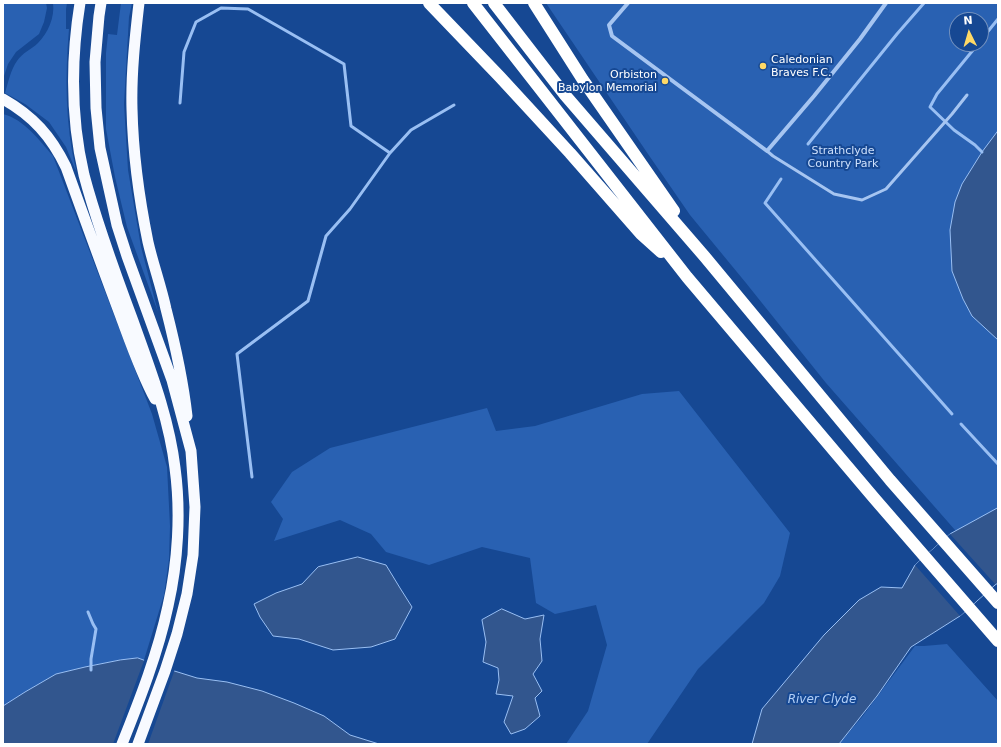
<!DOCTYPE html>
<style>
body{margin:0}
#map{position:relative;width:1001px;height:747px;overflow:hidden;background:#164893;font-family:"DejaVu Sans",sans-serif}
canvas{display:block}
.frame{position:absolute;inset:0;border:4px solid #fff;pointer-events:none}
.north{position:absolute;left:949px;top:12px;width:40px;height:40px;box-sizing:border-box;background:#164893;border:1px solid #7391be;border-radius:50%;rotate:355deg;font-size:11px;font-weight:700;line-height:16px;text-align:center;color:#fff}
.north::after{content:'';display:block;margin:auto;width:14px;height:18px;background:#ffd966;clip-path:polygon(50% 0,100% 100%,50% 72%,0 100%)}
</style>
<div id="map">
<canvas width="1001" height="747"></canvas>
<div class="frame"></div>
<div class="north">N</div>
</div>
<script>
const ctx = document.querySelector('canvas').getContext('2d');
ctx.lineJoin = 'round';
function fill(path, color) {
  ctx.fillStyle = color;
  ctx.fill(path, 'evenodd');
}
function strokePath(path, color, width, dash) {
  ctx.strokeStyle = color;
  ctx.lineWidth = width;
  ctx.lineCap = dash ? 'butt' : 'round';
  ctx.setLineDash(dash || []);
  ctx.stroke(path);
}
function write(font, color, halo, rows, align = 'center') {
  ctx.font = font + ' "DejaVu Sans",sans-serif';
  ctx.lineWidth = 4;
  ctx.setLineDash([]);
  ctx.textBaseline = 'middle';
  ctx.strokeStyle = halo;
  ctx.fillStyle = color;
  for (const [text, x, y, turn = 0] of rows) {
    ctx.save();
    ctx.translate(x, y);
    ctx.rotate((+turn || 0) * Math.PI / 180);
    ctx.textAlign = isNaN(turn) ? turn : align;
    if (halo) ctx.strokeText(text, 0, 0);
    ctx.fillText(text, 0, 0);
    ctx.restore();
  }
}
fill(new Path2D(`
 M3 3H46L47 8 44 22 39 34 16 52 8 64 3 79Z
 M53 3H67L66 9V29H69C65 76 65 124 76 170L75 169 66 147 49 122 25 104 5 93C8 83 11 69 17 61 22 53 32 49 38 43 48 33 55 17 53 3Z
 M121 3H132L129 17 124 104 128 170 141 247 158 312 127 227 115 177 106 129V53L108 34 117 35Z
 M546 3H998V579L826 383 746 283 690 215 648 154ZM957 20H981V44H957Z
 M3 114C25 120 39 140 53 156L152 414 167 467 170 526 169 559 164 595 144 660 138 658 120 660 86 667 56 674 25 692 3 706Z
 M679 391 790 533 780 576 764 603 698 669 647 744H566L588 711 607 645 596 605 555 614 536 603 530 558 482 547 429 565 386 552 371 534 340 520 274 541 283 519 271 502 292 472 330 448 487 408 496 431 535 426 642 394Z
 M947 644 998 701V744H839L862 717 915 646H924Z`), '#2961b2');
const water = new Path2D(`
 M998 131V340L972 316 963 299 952 271 950 230 955 202 962 184 982 152Z
 M998 508V583L995 585 960 616 911 647 877 696 839 744H752L762 709 824 635 859 600 881 587 902 588 915 565 950 534Z
 M358 557 386 565 400 588 412 607 395 639 371 647 333 650 299 639 273 636 260 617 254 604 276 593 302 584 318 567Z
 M502 609 525 619 544 615 540 639 542 661 533 674 542 691 535 698 540 716 525 729 511 734 504 722 513 696 496 694 499 680 498 668 483 662 486 642 482 620Z
 M138 658 168 669 197 678 227 682 262 691 294 703 324 716 350 735 379 744H3V706L25 692 56 674 85 667 120 660Z`);
fill(water, '#32568e');
strokePath(water, '#99bff3', 1);
fill(new Path2D(`
 M950 534 995 584 960 616 915 565Z
 M145 658 175 669 148 744H113Z`), '#164893');
strokePath(new Path2D(`
 M981 40 998 19
 M978 44 937 94 930 107 954 130 975 145 982 152
 M180 103 184 52 196 22 221 8 248 9 344 64 351 126 390 153
 M808 144 897 34 924 3
 M781 179 765 203 952 414
 M961 424 998 464
 M252 477 237 354 308 301 326 236 350 209 390 153 411 130 454 105
 M88 612 93 624 96 629 91 659V670`), '#99bff3', 3);
strokePath(new Path2D(`
 M767 151 773 156 834 194 862 200 886 189 952 114 967 95`), '#a6c5f1', 3);
strokePath(new Path2D(`
 M628 3 609 25 612 36 767 151 814 96 860 39 886 3`), '#a6c5f1', 4);
strokePath(new Path2D(`
 M80 3C71 59 71 119 84 175 97 224 115 273 133 321 150 369 169 417 175 468 181 512 178 562 168 606 158 653 140 699 122 744
 M101 3 99 16 95 62 96 108 100 148 117 225 127 256 172 380 191 451 195 507 193 555 187 594 177 634 165 671 138 744
 M139 3C135 38 131 74 132 109 133 154 139 198 148 242 153 264 161 286 166 309 175 344 183 380 187 416
 M3 99C33 116 51 136 66 167 84 217 102 267 121 317 131 344 141 373 155 399`), '#f8faff', 11);
strokePath(new Path2D(`
 M429 3 500 77 570 153 641 234 661 252
 M473 3 687 277 874 498 998 641
 M494 3 565 95 705 257 890 480 998 603
 M534 3 583 80 674 211`), '#fff', 12);
for (const [x, y, r, color] of [
 [763,66,4,"#ffd966"],
 [665,81,4,"#ffd966"]
]) {
  const dot = new Path2D();
  dot.arc(x, y, r, 0, 2 * Math.PI);
  ctx.fillStyle = color;
  ctx.fill(dot);
  strokePath(dot, '#164893', 1.5);
}
write('11px', '#fff', '#164893', [
 ["Caledonian",771,60],
 ["Braves F.C.",771,73],
 ["Orbiston",657,75,"right"],
 ["Babylon Memorial",657,88,"right"]
], 'left');
write('11px', '#cde0fc', '#164893', [
 ["Strathclyde",843,151],
 ["Country Park",843,164]
]);
write('italic 12px', '#b2cff7', '#164893', [
 ["River Clyde",822,700]
]);
</script>
